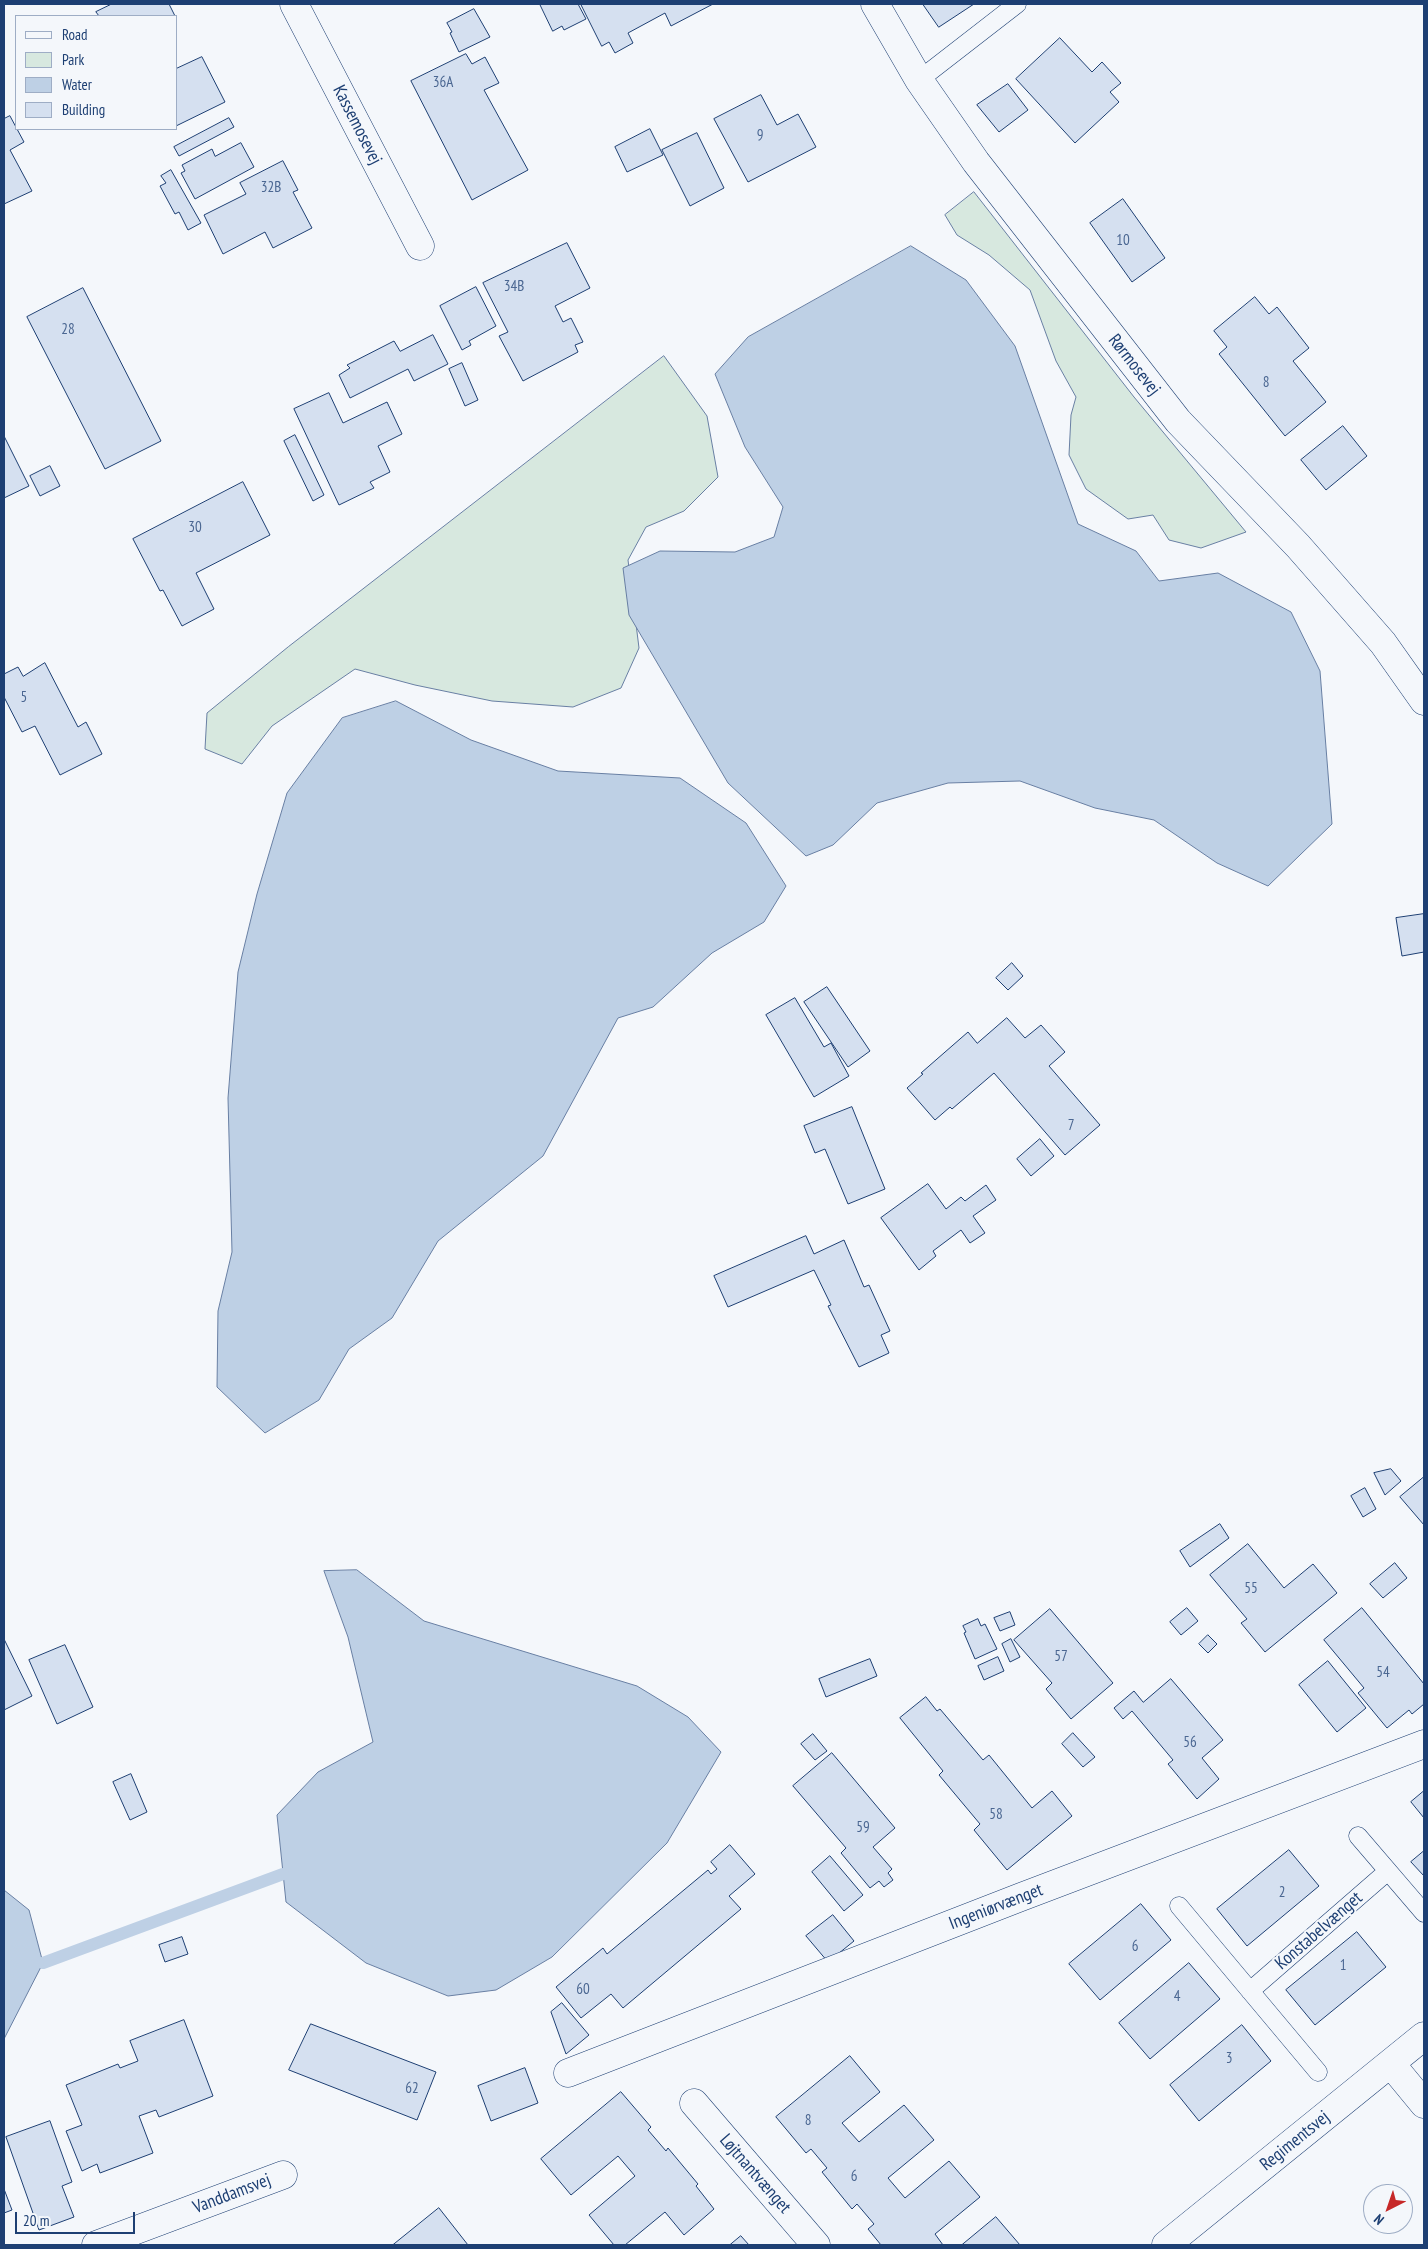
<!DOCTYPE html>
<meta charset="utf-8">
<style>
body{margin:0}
#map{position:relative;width:1428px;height:2249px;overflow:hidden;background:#f4f7fb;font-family:"PT Sans Narrow",sans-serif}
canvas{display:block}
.frame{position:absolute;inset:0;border:5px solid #1d3f73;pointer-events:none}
.legend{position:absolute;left:15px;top:15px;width:162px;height:115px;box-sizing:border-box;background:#f4f7fb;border:1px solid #9eadc5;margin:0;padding:6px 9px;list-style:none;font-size:15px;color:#1d3f73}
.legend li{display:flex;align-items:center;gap:10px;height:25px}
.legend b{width:25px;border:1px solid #9eadc5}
.north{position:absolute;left:1363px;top:2184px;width:50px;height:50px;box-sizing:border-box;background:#f4f7fb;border:1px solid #9eadc5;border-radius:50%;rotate:221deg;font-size:14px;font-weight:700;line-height:20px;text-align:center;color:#1d3f73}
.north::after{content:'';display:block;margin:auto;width:18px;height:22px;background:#c62828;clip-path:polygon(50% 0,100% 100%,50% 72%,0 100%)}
.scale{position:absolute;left:15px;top:2212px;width:120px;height:22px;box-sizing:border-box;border:2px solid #1d3f73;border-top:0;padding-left:6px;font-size:15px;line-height:18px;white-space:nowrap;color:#1d3f73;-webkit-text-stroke:4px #f4f7fb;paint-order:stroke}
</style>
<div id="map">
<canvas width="1428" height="2249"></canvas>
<div class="frame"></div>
<ul class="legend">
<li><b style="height:6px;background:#f4f7fb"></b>Road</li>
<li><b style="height:14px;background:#d7e8df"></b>Park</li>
<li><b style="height:14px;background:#bed0e5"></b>Water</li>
<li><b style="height:14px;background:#d5e0f0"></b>Building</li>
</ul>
<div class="north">N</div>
<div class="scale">20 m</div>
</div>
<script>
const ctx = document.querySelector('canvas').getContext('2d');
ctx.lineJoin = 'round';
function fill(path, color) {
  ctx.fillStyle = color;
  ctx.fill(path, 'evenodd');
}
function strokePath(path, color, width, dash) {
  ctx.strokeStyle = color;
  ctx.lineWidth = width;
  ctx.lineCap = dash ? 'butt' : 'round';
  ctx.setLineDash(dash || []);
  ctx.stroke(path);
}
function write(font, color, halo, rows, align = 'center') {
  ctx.font = font + ' "PT Sans Narrow",sans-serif';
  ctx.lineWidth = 4;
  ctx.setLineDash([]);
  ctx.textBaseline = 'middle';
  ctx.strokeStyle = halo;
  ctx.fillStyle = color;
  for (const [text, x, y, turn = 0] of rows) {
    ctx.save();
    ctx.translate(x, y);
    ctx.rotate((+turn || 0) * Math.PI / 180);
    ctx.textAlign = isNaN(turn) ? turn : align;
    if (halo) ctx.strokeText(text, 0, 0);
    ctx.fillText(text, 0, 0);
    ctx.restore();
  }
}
const green = new Path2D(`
 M974 192 1134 397 1246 532 1201 548 1169 540 1153 515 1128 519 1086 489 1069 455 1071 415 1076 397 1056 361 1030 290 989 255 957 235 945 215Z
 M664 356 707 416 718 477 684 511 646 527 628 560 639 648 621 688 573 707 492 701 415 685 355 669 272 726 242 764 205 749 207 713 288 647Z`);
fill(green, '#d7e8df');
strokePath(green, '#687fa3', 1);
const water = new Path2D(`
 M911 246 966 280 1015 346 1078 524 1136 551 1159 581 1218 573 1291 612 1320 671 1332 824 1268 886 1217 863 1154 820 1095 808 1020 781 948 783 877 803 833 845 806 856 728 783 629 615 623 568 660 551 735 552 774 537 783 507 745 447 715 374 748 337Z
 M396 701 471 740 558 771 680 778 746 823 786 886 764 922 712 953 653 1007 618 1018 543 1156 438 1241 392 1318 349 1349 319 1400 265 1433 217 1387 218 1311 232 1252 228 1098 238 972 257 894 287 793 342 718Z
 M357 1570 424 1621 637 1686 688 1717 721 1752 667 1843 552 1957 496 1990 448 1996 366 1963 286 1902 277 1815 318 1772 373 1742 348 1637 324 1571Z
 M4 1890 29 1910 43 1963 4 2039Z`);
fill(water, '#bed0e5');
strokePath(water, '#687fa3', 1);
strokePath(new Path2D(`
 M43 1963 283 1874`), '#bed0e5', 12);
const building = new Path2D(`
 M112 4H169L175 16H99L96 12Z
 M540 4H578L586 19 564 30 562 26 553 31Z
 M581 4H713L671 26 665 13 628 33 633 43 615 53 609 42 602 46Z
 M923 4H974L939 27Z
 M474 9 490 37 459 52 450 33 452 32 447 23Z
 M1060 38 1092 72 1102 62 1121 83 1110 92 1119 102 1075 143 1016 79Z
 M466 54 472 64 485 57 499 83 484 90 528 170 472 200 411 81Z
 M202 57 225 102 176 126V69Z
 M1008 84 1028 110 999 132 977 105Z
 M761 95 777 125 798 114 816 147 748 182 714 119Z
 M10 116 24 142 10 150 32 191 4 204V119Z
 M229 118 234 127 179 156 174 147Z
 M650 129 663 155 627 172 615 147Z
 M697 133 724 188 690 206 662 150Z
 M241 143 254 167 195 199 181 173 185 171 182 165 212 149 215 156Z
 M283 161 298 190 293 192 312 228 273 248 265 232 223 254 204 215 246 194 240 183Z
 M171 170 201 223 188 230 179 212 175 214 160 186 166 183 161 176Z
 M1123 199 1165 258 1132 282 1090 223Z
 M567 243 590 288 555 306 563 322 571 318 583 342 575 345 578 352 523 381 499 336 508 332 483 283Z
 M476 287 496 326 469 341 471 345 462 350 440 306Z
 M83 288 161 441 105 469 27 317Z
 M1255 297 1269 314 1277 307 1309 348 1293 361 1326 402 1285 436 1219 354 1227 347 1214 331Z
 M433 335 448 364 414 381 408 369 350 398 339 375 350 368 347 365 394 341 400 351Z
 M462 363 478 400 465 406 449 369Z
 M329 393 343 423 387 402 402 434 378 446 390 472 370 482 374 488 339 505 294 409Z
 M1343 426 1367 456 1326 490 1301 460Z
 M295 435 324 495 313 501 284 441Z
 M4 436 29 486 4 498Z
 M50 466 60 486 40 496 30 476Z
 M243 482 270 535 196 573 214 609 182 626 163 590 160 591 133 539Z
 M45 663 78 727 86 722 102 754 60 775 35 726 22 732 4 697V674L18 667 23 676Z
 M1424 914V952L1402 956 1396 918Z
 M1012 963 1023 976 1008 990 996 978Z
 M827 987 870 1051 848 1067 804 1002Z
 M795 998 824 1047 831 1043 849 1076 814 1097 766 1015Z
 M1007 1018 1025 1038 1041 1025 1065 1052 1049 1066 1100 1125 1065 1155 994 1073 952 1109 950 1107 935 1120 907 1088 923 1074 921 1073 968 1032 977 1043Z
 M852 1107 885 1189 848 1204 825 1149 815 1153 804 1126Z
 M1040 1139 1054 1156 1031 1176 1017 1159Z
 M928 1184 946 1209 961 1197 965 1201 986 1185 996 1200 973 1216 985 1233 970 1243 961 1230 933 1251 936 1256 919 1270 881 1218Z
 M806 1236 814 1254 844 1240 864 1287 869 1285 890 1331 881 1335 889 1353 859 1367 828 1306 831 1305 814 1270 728 1307 714 1276Z
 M1391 1469 1401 1481 1385 1495 1374 1473Z
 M1424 1477V1525L1400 1497Z
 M1365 1488 1376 1509 1363 1517 1351 1496Z
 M1220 1524 1229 1538 1190 1567 1180 1551Z
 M1248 1544 1284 1588 1313 1564 1337 1593 1265 1652 1241 1623 1247 1619 1210 1575Z
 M1395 1563 1407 1578 1383 1598 1370 1584Z
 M1187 1608 1198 1621 1181 1635 1170 1622Z
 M1362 1608 1424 1684V1704L1412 1714 1409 1710 1387 1728 1358 1693 1364 1688 1324 1640Z
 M1050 1609 1113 1683 1071 1719 1046 1689 1052 1683 1014 1640Z
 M1010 1612 1015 1625 1000 1631 994 1618Z
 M978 1619 981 1626 985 1624 997 1649 975 1659 964 1633 966 1632 963 1626Z
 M1208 1635 1217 1644 1208 1653 1199 1644Z
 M4 1639 32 1696 4 1710Z
 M1011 1639 1020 1657 1010 1662 1002 1644Z
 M65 1645 93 1707 57 1724 29 1660Z
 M998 1657 1004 1671 984 1680 978 1666Z
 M870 1659 877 1676 826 1697 819 1679Z
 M1328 1661 1366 1708 1337 1732 1299 1685Z
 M1171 1679 1223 1740 1202 1758 1219 1779 1197 1799 1168 1764 1173 1760 1132 1711 1123 1719 1114 1708 1134 1691 1143 1702Z
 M926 1697 937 1711 940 1709 983 1760 989 1755 1032 1808 1052 1791 1072 1816 1007 1870 974 1830 980 1824 939 1775 943 1771 900 1718Z
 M1073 1733 1095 1757 1083 1767 1062 1744Z
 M813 1734 827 1751 815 1760 801 1744Z
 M832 1753 895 1828 873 1847 892 1869 888 1873 893 1880 884 1887 879 1881 870 1888 841 1853 846 1848 793 1786Z
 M131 1774 147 1812 130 1820 113 1782Z
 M1424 1791V1818L1411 1802Z
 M730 1845 755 1874 729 1896 741 1909 623 2008 611 1994 581 2018 556 1987 603 1948 607 1954 708 1870 711 1874 717 1869 711 1862Z
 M1289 1850 1319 1886 1247 1946 1217 1909Z
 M1424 1851V1876L1411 1862Z
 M830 1856 863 1895 844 1911 812 1872Z
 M1141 1904 1171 1940 1100 2000 1069 1964Z
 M833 1915 854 1941 828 1962 806 1936Z
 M1357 1932 1386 1967 1315 2025 1286 1990Z
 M182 1937 188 1954 165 1962 159 1945Z
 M1189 1963 1220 1999 1150 2059 1119 2023Z
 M562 2003 589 2035 566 2054 551 2012Z
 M184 2020 213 2096 159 2117 156 2110 139 2116 153 2153 100 2173 97 2164 82 2171 66 2131 82 2125 66 2085 118 2064 120 2068 138 2061 130 2041Z
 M311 2024 436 2072 417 2120 289 2070Z
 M1242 2025 1271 2061 1199 2121 1170 2085Z
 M850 2056 880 2092 842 2123 859 2142 904 2105 934 2140 888 2178 905 2198 949 2161 980 2197 935 2234 943 2245H881L868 2229 874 2224 857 2204 852 2209 822 2172 827 2168 811 2149 806 2153 776 2117Z
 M525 2068 538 2103 491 2121 478 2086Z
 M621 2092 651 2127 648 2130 666 2151 668 2148 698 2184 696 2186 714 2209 684 2235 665 2212 625 2245H614L589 2215 635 2176 618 2156 571 2195 541 2159Z
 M50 2121 72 2182 62 2186 74 2217 39 2230 6 2137Z
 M4 2189 12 2210 4 2213Z
 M439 2208 468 2245H393Z
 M996 2217 1020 2245H962Z
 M741 2236 749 2245H730Z`);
fill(building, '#d5e0f0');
strokePath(building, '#1d3f73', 1);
const lane = new Path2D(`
 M919 80 1017 4
 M1358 1836 1424 1913
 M1179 1906 1318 2072
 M1250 1991 1388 1871`);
const street = new Path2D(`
 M294 4 420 246
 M875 4 919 80 976 162 1178 421 1298 546 1383 643 1424 701
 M1391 2064 1424 2104
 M568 2073 1021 1897 1424 1744
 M694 2103 816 2245
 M96 2245 283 2175
 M1166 2245 1424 2036`);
strokePath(lane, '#1d3f73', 19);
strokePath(street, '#1d3f73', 29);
strokePath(lane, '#f4f7fb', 18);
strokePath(street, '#f4f7fb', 28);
write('15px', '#4b6792', null, [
 ["36A",443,83],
 ["9",760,136],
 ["32B",271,188],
 ["10",1123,241],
 ["34B",514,287],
 ["28",68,330],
 ["8",1266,383],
 ["30",195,528],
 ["5",24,698],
 ["7",1071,1126],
 ["55",1251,1589],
 ["57",1061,1657],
 ["54",1383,1673],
 ["56",1190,1743],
 ["58",996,1815],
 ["59",863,1828],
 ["2",1282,1893],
 ["6",1135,1947],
 ["1",1343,1966],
 ["60",583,1990],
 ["4",1177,1997],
 ["3",1229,2059],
 ["62",412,2089],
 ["8",808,2121],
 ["6",854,2177]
]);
write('18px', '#1d3f73', '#f4f7fb', [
 ["Kassemosevej",357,125,63],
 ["Rørmosevej",1134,365,52],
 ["Ingeniørvænget",996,1907,-21],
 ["Konstabelvænget",1319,1931,-41],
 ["Regimentsvej",1295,2141,-39],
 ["Løjtnantvænget",755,2174,49],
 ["Vanddamsvej",232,2194,-21]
]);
</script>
